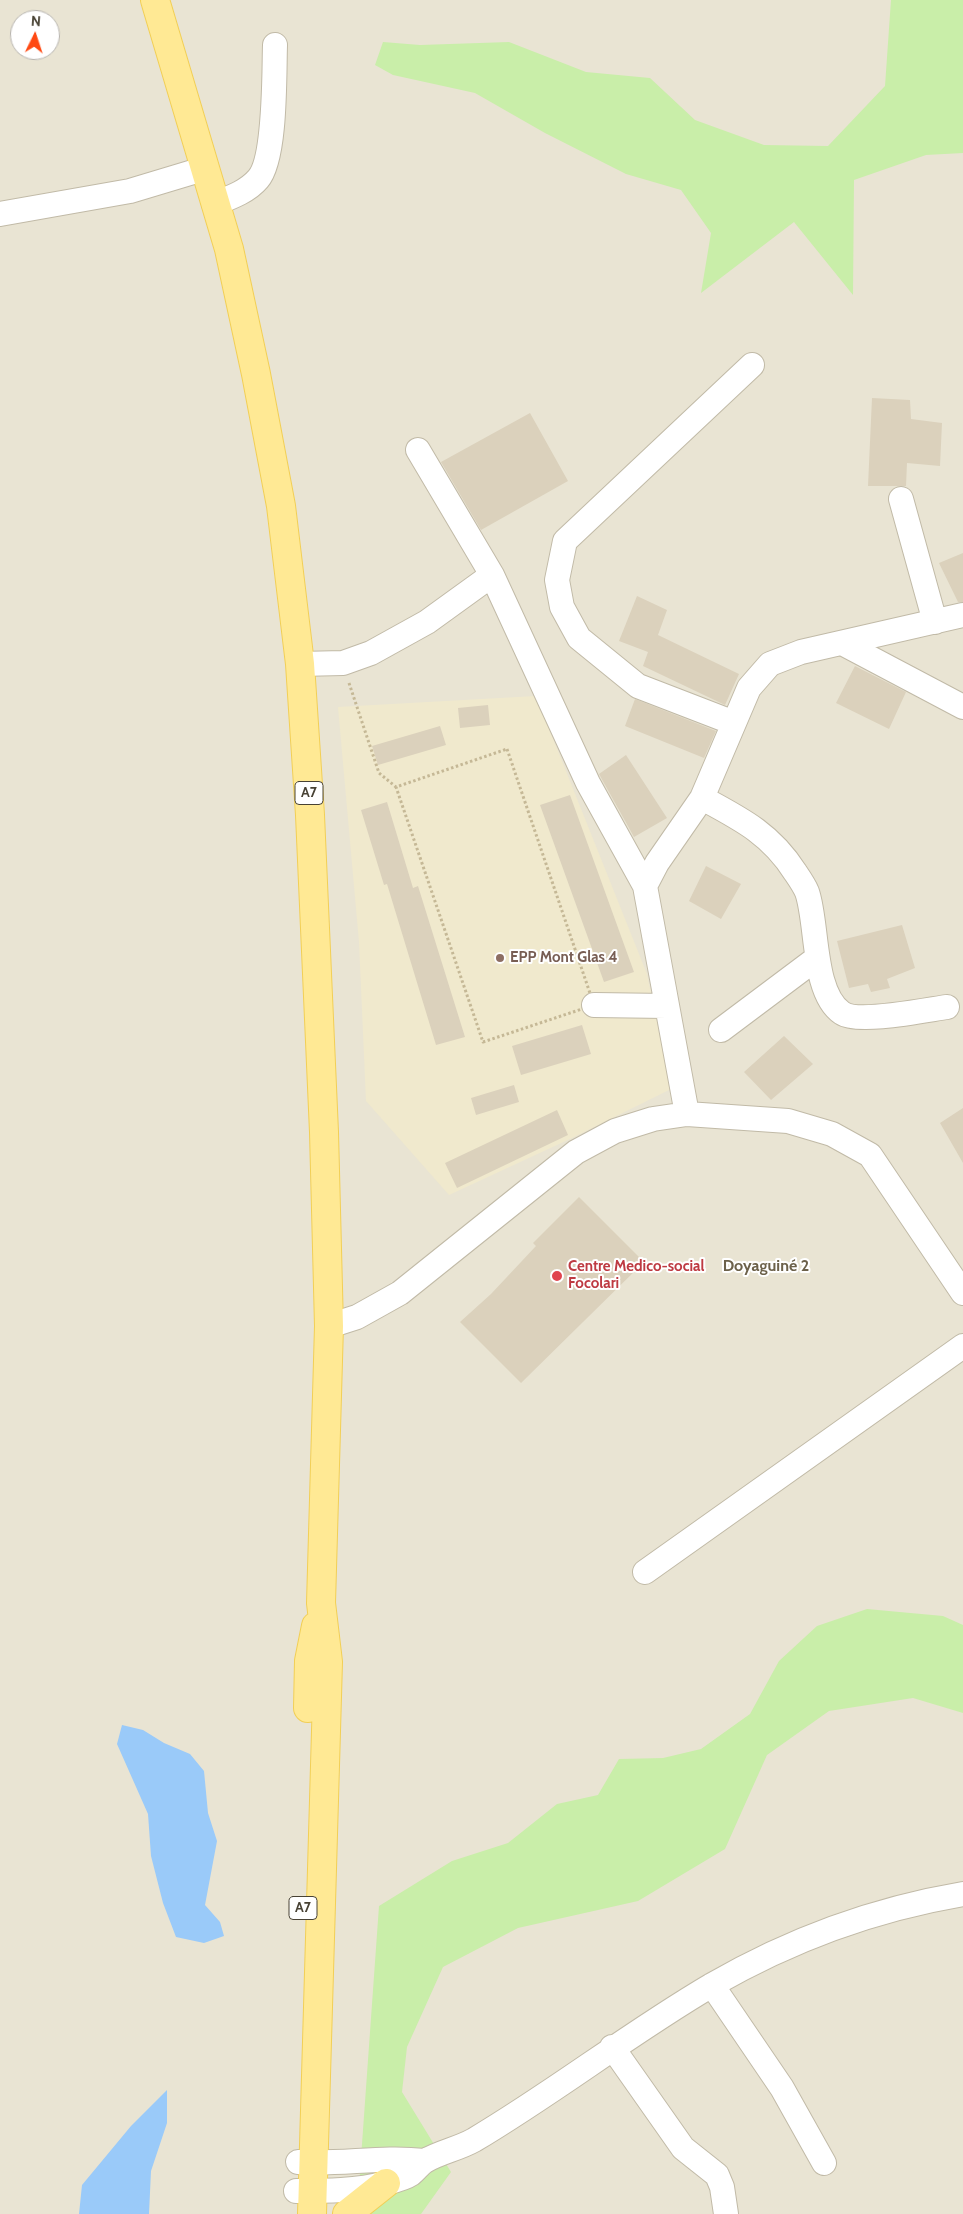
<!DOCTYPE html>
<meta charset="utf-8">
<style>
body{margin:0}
#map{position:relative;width:963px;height:2214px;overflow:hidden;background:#f5f1e5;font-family:Cabin,sans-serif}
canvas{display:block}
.north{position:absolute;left:10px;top:10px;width:50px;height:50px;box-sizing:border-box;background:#fff;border:1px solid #b6b3ae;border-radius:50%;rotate:4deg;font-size:14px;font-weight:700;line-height:20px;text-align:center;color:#484234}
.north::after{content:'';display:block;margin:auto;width:18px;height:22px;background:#ff4912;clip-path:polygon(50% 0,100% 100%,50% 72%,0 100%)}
</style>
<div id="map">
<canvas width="963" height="2214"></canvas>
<div class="north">N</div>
</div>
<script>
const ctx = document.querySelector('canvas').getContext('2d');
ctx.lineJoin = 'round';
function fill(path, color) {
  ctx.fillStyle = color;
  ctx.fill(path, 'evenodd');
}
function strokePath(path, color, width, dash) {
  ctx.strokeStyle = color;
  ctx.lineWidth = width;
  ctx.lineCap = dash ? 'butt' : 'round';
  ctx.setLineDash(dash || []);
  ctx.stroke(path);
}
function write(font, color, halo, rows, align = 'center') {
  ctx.font = font + ' Cabin,sans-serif';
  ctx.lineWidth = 4;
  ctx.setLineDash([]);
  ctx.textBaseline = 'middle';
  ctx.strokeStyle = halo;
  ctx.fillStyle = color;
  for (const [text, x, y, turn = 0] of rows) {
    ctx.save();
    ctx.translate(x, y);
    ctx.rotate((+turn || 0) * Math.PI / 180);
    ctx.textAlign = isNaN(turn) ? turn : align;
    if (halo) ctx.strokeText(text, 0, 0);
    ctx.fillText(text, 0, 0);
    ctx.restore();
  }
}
fill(new Path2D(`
 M0 0H963V2214H0ZM20 20H50V50H20Z`), '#e9e4d3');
fill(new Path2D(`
 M536 696 647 974 671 1089 572 1138 449 1195 366 1101 359 942 338 707Z`), '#f0e9cd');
fill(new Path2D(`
 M891 0H963V153L926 155 854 180 853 295 794 222 701 293 711 233 681 190 626 174 545 133 475 93 393 75 375 65 383 42 420 45 509 42 586 72 650 78 695 120 764 145 828 146 885 86Z
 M867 1609 943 1616 963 1625V1713L913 1698 829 1711 767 1755 725 1849 638 1901 518 1928 443 1967 407 2047 402 2092 451 2172 421 2214H357L379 1906 452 1861 508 1843 557 1804 598 1795 619 1759 663 1758 701 1749 750 1714 779 1661 817 1626Z`), '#c9eea9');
fill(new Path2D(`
 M122 1725 143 1730 164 1743 190 1754 204 1771 208 1813 217 1841 205 1905 220 1922 224 1936 204 1943 176 1937 163 1903 151 1856 148 1814 117 1744Z
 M167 2090V2123L151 2171 149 2214H79L82 2185 131 2126Z`), '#9acaf9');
fill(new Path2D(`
 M872 398 910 400 911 419 942 423 940 466 907 463 906 486H868Z
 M530 413 568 481 481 530 441 462Z
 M963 553V602H958L939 563Z
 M637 596 667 610 658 635 739 674 725 705 643 666 648 652 619 641Z
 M855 666 906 692 889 729 836 703Z
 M635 699 716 731 704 758 625 726Z
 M488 705 490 725 460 728 458 708Z
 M440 726 446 745 378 765 372 746Z
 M626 755 667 818 634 837 599 774Z
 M570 795 634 972 604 982 540 805Z
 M387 802 413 888 418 886 465 1037 436 1045 387 884 384 885 361 810Z
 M706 866 741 884 721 919 689 901Z
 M902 925 915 968 887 979 890 988 871 992 868 984 849 988 837 941Z
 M582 1025 591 1054 521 1075 512 1046Z
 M784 1036 813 1064 771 1100 744 1072Z
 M514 1085 519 1102 476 1115 471 1098Z
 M963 1108V1163L940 1123Z
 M557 1110 568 1135 457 1188 445 1163Z
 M579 1197 644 1262 521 1383 460 1322 491 1294 536 1246 533 1243Z`), '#dbd1bc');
const minor = new Path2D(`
 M214 204C229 198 247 192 258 179 276 159 274 73 275 45
 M0 214 130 191 203 169
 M418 450 492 575 588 783 645 886 687 1114
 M901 499 935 622
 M842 643 963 707
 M300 664 343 663 371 653 427 622 492 575
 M734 723 638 686 579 638 562 607 557 580 565 541 752 365
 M702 798C741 819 771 834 795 872 799 878 804 885 807 892 818 923 812 993 842 1013 858 1024 926 1010 947 1007
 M645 886 657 863 702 798 749 688 770 664 801 652 963 615
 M594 1005 667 1006
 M721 1030 817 958
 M329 1326 357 1317 400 1293 576 1152 615 1131 653 1119 687 1114 788 1121 832 1134 870 1155 963 1293
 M645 1572 963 1346
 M712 1985 782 2088 824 2163
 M612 2047 683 2148 717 2175 722 2187 726 2214
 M298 2162C340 2165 382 2156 424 2161
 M296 2191C326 2191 357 2191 386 2183 394 2181 405 2178 411 2174 416 2170 420 2164 425 2161 440 2152 458 2149 474 2140 555 2092 630 2033 712 1985 790 1940 874 1909 963 1894`);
const major = new Path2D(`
 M155 0 229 249 256 374 281 506 300 664 310 815 324 1132 329 1326 321 1603 328 1662 312 2214
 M308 1708 309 1661 316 1626
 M347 2214 386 2183`);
strokePath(minor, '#c1baa7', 26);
strokePath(major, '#f2cf56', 30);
strokePath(new Path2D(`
 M349 683 379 773 396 787
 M507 749 594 1005 483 1042 396 787Z`), '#c5b896', 3, [2.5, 2.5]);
strokePath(minor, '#fff', 24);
strokePath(major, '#ffe994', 28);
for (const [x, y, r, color] of [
 [500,958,5,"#8d6e63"],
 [557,1276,6,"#e0444e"]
]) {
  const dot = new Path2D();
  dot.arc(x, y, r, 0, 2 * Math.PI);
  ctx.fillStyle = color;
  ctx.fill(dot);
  strokePath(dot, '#fff', 2);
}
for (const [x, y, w] of [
 [309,793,28],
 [303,1908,28]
]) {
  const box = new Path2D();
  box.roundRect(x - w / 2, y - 11.5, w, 23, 4);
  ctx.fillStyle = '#fff';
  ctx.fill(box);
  strokePath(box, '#484234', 1);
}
write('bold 14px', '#484234', null, [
 ["A7",309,793],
 ["A7",303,1908]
]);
write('bold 15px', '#785e54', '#fff', [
 ["EPP Mont Glas 4",510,958]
], 'left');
write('bold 15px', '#be3a42', '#fff', [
 ["Centre Medico-social",568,1267],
 ["Focolari",568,1284]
], 'left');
write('bold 16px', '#6c614a', '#fff', [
 ["Doyaguiné 2",766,1266]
]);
</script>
